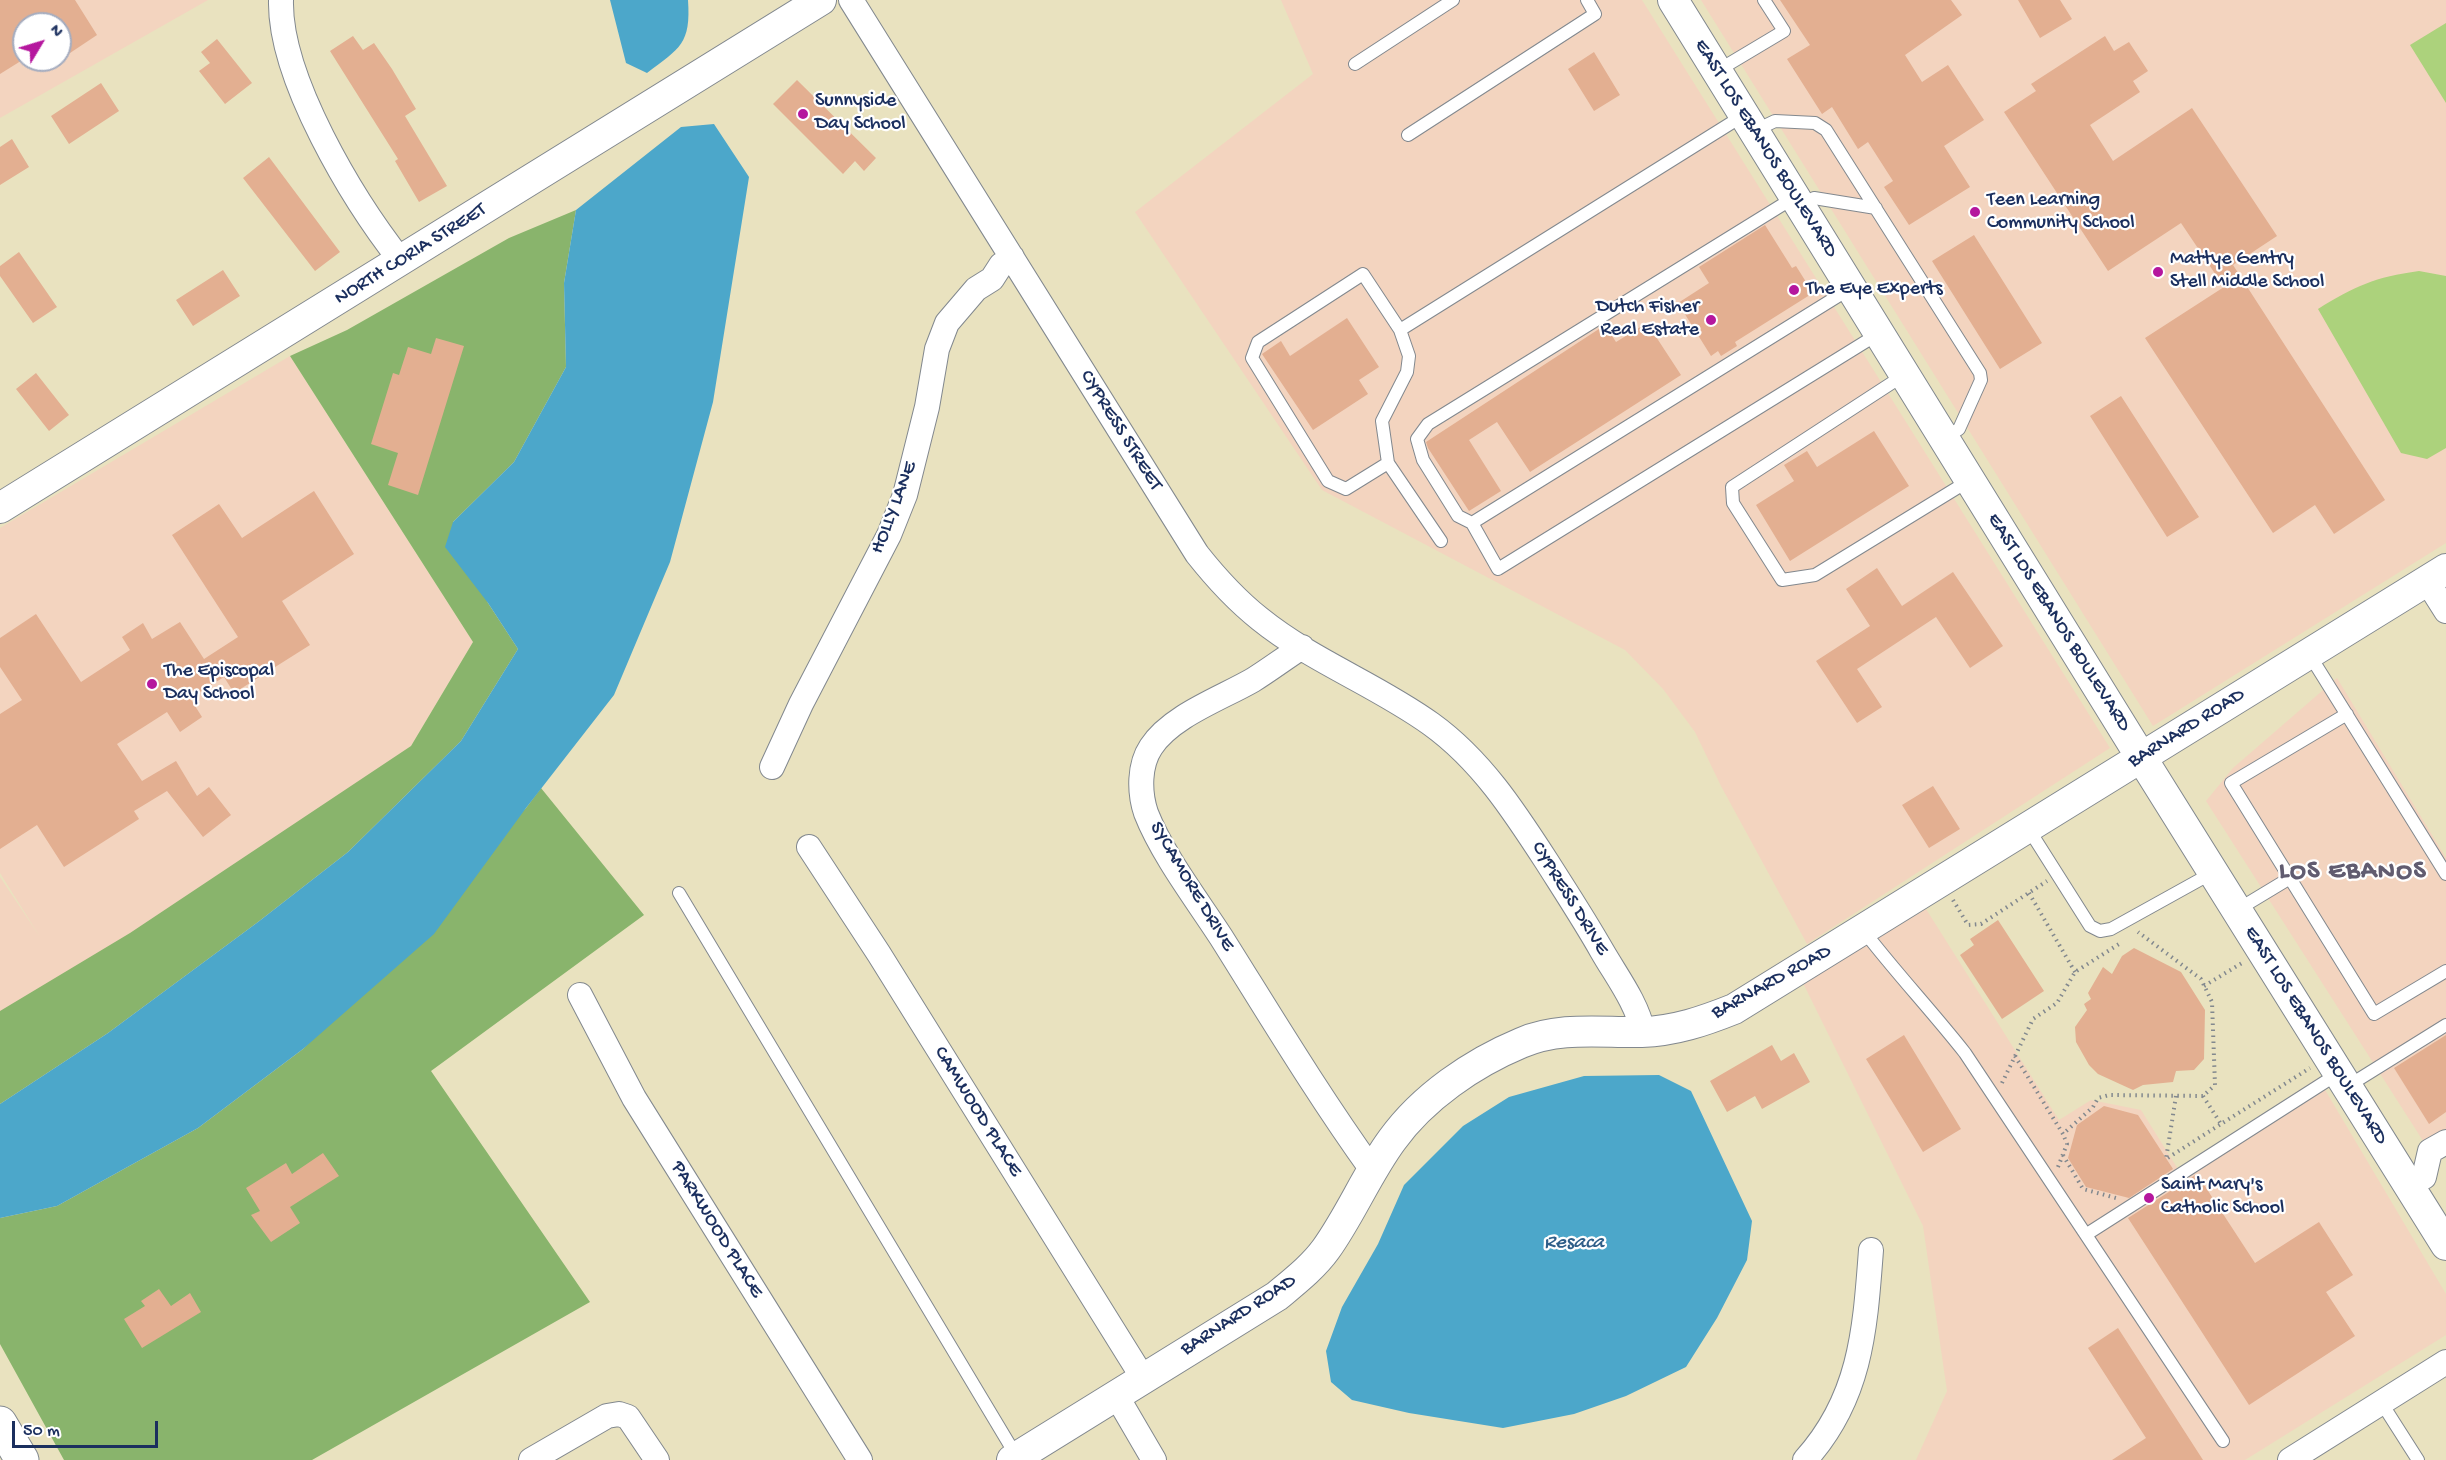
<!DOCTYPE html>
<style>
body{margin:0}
#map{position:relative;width:2446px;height:1460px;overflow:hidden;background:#e9e2bf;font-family:"Gochi Hand",sans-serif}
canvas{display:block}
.north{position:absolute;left:12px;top:12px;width:60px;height:60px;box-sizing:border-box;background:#fff;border:2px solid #a4acbf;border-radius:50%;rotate:52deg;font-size:16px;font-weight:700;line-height:24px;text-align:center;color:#1b2f5e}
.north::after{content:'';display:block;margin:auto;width:21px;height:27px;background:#b5179e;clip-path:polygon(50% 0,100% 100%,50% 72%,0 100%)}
.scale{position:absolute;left:12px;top:1421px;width:146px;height:27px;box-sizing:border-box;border:3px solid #1b2f5e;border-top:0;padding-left:8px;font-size:18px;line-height:21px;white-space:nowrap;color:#1b2f5e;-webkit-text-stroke:4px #fff;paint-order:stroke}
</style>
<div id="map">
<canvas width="2446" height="1460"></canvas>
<div class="north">N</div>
<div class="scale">50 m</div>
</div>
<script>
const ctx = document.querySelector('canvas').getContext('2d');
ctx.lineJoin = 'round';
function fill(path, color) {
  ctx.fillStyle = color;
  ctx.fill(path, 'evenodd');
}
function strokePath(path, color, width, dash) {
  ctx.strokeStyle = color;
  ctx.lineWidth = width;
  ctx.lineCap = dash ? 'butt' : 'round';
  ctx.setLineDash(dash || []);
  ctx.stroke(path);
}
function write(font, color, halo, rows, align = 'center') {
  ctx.font = font + ' "Gochi Hand",sans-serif';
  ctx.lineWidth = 4.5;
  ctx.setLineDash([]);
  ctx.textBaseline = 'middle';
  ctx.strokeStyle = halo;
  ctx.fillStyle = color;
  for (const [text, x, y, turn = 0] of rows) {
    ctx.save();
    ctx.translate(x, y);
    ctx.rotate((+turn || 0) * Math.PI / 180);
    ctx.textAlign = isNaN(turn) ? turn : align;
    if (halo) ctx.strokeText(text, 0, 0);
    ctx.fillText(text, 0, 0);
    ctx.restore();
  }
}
fill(new Path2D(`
 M0 0H208L0 118ZM24 24H60V60H24Z
 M1281 0H1642L2110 748 1807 944 1721 786 1695 732 1663 689 1625 650 1322 490 1135 212 1313 74Z
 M1701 0H2446V543L2153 726Z
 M290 356 473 642 411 746 0 1043V877L40 937 0 873V528Z
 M2337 678 2446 858V1132L2425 1144 2206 801 2233 768Z
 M1926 909 2059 1120 2091 1100 2141 1110 2178 1169 2318 1078 2446 1294V1335L2245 1460H1916L1947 1391 1923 1226 1803 983Z`), '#f3d4bf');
fill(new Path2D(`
 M2446 23V103L2410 45Z
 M2419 271 2446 276V448L2427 459 2401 453 2318 309C2355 286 2375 277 2419 271Z`), '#acd27c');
fill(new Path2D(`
 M576 210 564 283 566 367 514 462 453 522 488 603 518 649 461 741 348 852 258 922 108 1033 0 1104V1011L130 933 411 746 473 642 290 356 347 330 509 238Z
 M541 788 644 915 431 1071 590 1302 312 1460H64L0 1344V1218L57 1206 198 1128 303 1049 526 808Z`), '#89b46c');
fill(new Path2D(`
 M610 0H688C691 44 680 48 647 73L626 63Z
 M714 124 749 177 713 402 670 562 614 695 526 808 434 934 303 1049 198 1128 57 1206 0 1218V1104L108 1033 258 922 348 852 461 741 518 649 488 603 445 547 453 522 514 462 566 367 564 283 576 210 681 127Z
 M1659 1075 1691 1091 1752 1221 1747 1260 1717 1318 1686 1367 1626 1396 1574 1414 1503 1428 1409 1413 1352 1400 1331 1382 1326 1351 1342 1307 1378 1244 1404 1185 1463 1126 1509 1097 1584 1076Z`), '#4ca7ca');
fill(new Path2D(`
 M0 0H75L97 35 67 55 60 45V24H24V59L0 74Z
 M1780 0H1951L1962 15 1905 55 1922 82 1948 65 1984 120 1944 146 1970 187 1909 225 1884 187 1893 181 1868 142 1858 149 1832 107 1822 114 1787 59 1810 45Z
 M2018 0H2060L2072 19 2040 38Z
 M353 36 363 50 374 43 392 69 416 109 405 116 447 186 419 202 395 161 398 159 330 51Z
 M2105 36 2114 51 2129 42 2148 71 2133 81 2140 92 2090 125 2113 161 2192 108 2277 236 2233 265 2385 500 2334 534 2315 505 2273 533 2145 338 2224 287 2181 223 2108 271 2004 112 2036 91 2031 84Z
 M217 39 252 83 225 104 199 71 210 63 201 52Z
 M1594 52 1620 95 1594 111 1568 69Z
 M797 80 876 158 864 171 855 161 843 174 773 104Z
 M101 83 119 111 69 144 51 116Z
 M12 139 29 167 0 185V147Z
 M269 157 340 252 315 271 243 178Z
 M1765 225 1792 268 1796 266 1813 293 1735 342 1737 346 1721 356 1718 351 1711 356 1678 303 1709 283 1699 267Z
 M1974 235 2042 343 2000 369 1932 261Z
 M19 252 57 307 33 323 0 276V266Z
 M223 270 240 296 193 326 176 300Z
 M1347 318 1379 367 1359 380 1368 394 1313 430 1262 354 1281 341 1290 356Z
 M1647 323 1681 375 1530 472 1497 422 1469 440 1501 491 1469 511 1428 448 1426 442 1605 325 1616 342Z
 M436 338 464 346 418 495 388 485 398 453 371 444 393 373 399 375 408 347 431 354Z
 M36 373 69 415 49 431 16 389Z
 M2121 396 2199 517 2167 537 2090 416Z
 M1874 431 1909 486 1790 561 1756 505 1794 481 1784 465 1807 451 1817 467Z
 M314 491 354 554 282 601 310 645 234 693 224 677 190 698 202 717 180 732 167 712 117 744 142 781 176 761 197 796 209 787 231 815 203 837 167 791 134 811 139 819 64 867 37 825 0 849V714L22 700 0 667V638L36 614 81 682 130 650 122 637 143 623 152 639 180 622 204 659 238 637 172 535 219 504 242 538Z
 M1877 568 1902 606 1953 572 2003 646 1970 668 1936 617 1857 669 1882 707 1857 723 1816 661 1870 626 1846 589Z
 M1933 786 1960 829 1929 848 1902 805Z
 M1998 920 2044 991 2002 1019 1960 955 1974 945 1970 939Z
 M2134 948 2181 972 2205 1010 2204 1059 2194 1070 2176 1071 2173 1082 2143 1085 2133 1090 2098 1074 2089 1065 2076 1042 2075 1027 2087 1010 2084 1004 2091 999 2088 993 2103 967 2112 974 2122 956Z
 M1904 1035 1961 1129 1923 1152 1866 1059Z
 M2446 1035V1112L2429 1124 2394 1068Z
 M1772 1045 1781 1061 1794 1053 1810 1082 1762 1109 1755 1096 1727 1112 1710 1081Z
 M2104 1106 2138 1115 2173 1169 2129 1198 2086 1187 2068 1158 2077 1125Z
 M323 1153 339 1176 290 1207 300 1223 271 1242 251 1215 260 1211 246 1188 286 1163 292 1174Z
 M2197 1174 2255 1263 2319 1222 2353 1275 2326 1292 2355 1336 2249 1405 2128 1218Z
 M159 1289 171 1306 190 1293 201 1312 142 1348 124 1319 145 1306 141 1301Z
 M2118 1328 2203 1460H2112L2146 1438 2088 1348Z`), '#e3af91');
const service = new Path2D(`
 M1355 64 1453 0
 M1717 71 1784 31 1764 0
 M1754 131 1775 121 1815 123 1826 130 1980 373 1981 380 1959 429 1944 438
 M1408 135 1595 14 1587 0
 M1800 206 1814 198 1876 208
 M1851 288 1472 523 1498 569 1878 334
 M1904 375 1732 487 1733 503 1782 580 1815 575 1970 480
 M1388 463 1382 421 1407 372 1409 356 1400 330
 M1472 523 1458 516 1423 460 1417 439 1428 424 1795 197
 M1441 541 1388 463 1346 489 1328 481 1252 358 1258 342 1363 274 1400 330 1744 115
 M2309 654 2446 874
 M2347 714 2231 783 2374 1014 2446 971
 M2028 828 2090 926 2100 931 2111 929 2212 873
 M679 893 1017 1457
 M2237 910 2290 878
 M1863 930C1896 973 1932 1011 1965 1053L2223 1441
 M2348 1086 2446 1025
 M2087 1234 2339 1073
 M2381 1402 2418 1460`);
const minor = new Path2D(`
 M281 0C279 78 353 200 401 261
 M851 0 1197 554C1216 578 1236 600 1260 619 1312 661 1377 685 1431 724 1481 760 1514 811 1547 862 1566 892 1585 921 1602 951 1617 977 1637 1003 1643 1032
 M2427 581 2446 611
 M1302 647C1285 658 1269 670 1253 680 1222 698 1171 716 1151 747 1139 765 1139 792 1146 813 1162 854 1197 900 1221 937 1270 1015 1318 1095 1372 1170
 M772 767 801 704 889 535 905 495 927 407 937 349 947 323 976 289 992 279 1001 265 1012 257
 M809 847 879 954 1143 1378
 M580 995 634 1098 860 1460
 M2424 1177 2430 1151 2446 1142
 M1116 1395 1154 1460
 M531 1460 607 1416 619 1414 628 1417 657 1460
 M1805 1460C1861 1398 1865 1330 1871 1250
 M2290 1460 2446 1362`);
const tertiary = new Path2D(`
 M1673 0 2141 757 2446 1245
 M0 508 821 0
 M1012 1460 1277 1296C1295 1281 1313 1267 1326 1249 1351 1214 1367 1174 1392 1140 1423 1097 1473 1063 1521 1043 1560 1026 1602 1033 1642 1032 1675 1031 1704 1021 1734 1009L2446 569`);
const primary = new Path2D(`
 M0 1423 22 1460`);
strokePath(service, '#82888e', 14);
strokePath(minor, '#82888e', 26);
strokePath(tertiary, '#82888e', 32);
strokePath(primary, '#82888e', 35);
strokePath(new Path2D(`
 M2029 893 2075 972
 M1953 900 1968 925 1981 924 2047 881
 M2204 986 2242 963
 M2015 1056 2063 1134 2093 1107 2098 1098 2109 1095 2203 1096 2215 1085 2212 1002 2201 979 2138 932
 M2002 1083 2033 1019 2057 1003 2075 972 2119 944
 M2176 1096 2166 1159 2221 1124
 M2203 1096 2221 1124 2310 1068
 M2063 1155 2083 1189 2116 1198
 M2058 1167 2067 1144 2063 1134`), '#82888e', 4, [1.5, 4.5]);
strokePath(service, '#fff', 12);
strokePath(minor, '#fff', 24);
strokePath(tertiary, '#fff', 30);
strokePath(primary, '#fff', 33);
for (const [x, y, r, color] of [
 [803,114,6,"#b5179e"],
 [1975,212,6,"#b5179e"],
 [2158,272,6,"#b5179e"],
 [1794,290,6,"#b5179e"],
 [1711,320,6,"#b5179e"],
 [152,684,6,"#b5179e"],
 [2149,1198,6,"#b5179e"]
]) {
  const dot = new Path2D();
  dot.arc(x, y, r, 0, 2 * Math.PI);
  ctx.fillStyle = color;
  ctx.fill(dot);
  strokePath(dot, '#fff', 2);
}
write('20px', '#1b2f5e', '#fff', [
 ["Sunnyside",815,102],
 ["Day School",815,125],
 ["Teen Learning",1987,201],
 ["Community School",1987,224],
 ["Mattye Gentry",2170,260],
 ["Stell Middle School",2170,283],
 ["The Eye Experts",1806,290],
 ["Dutch Fisher",1699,308,"right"],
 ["Real Estate",1699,331,"right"],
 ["The Episcopal",164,672],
 ["Day School",164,695],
 ["Saint Mary's",2161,1186],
 ["Catholic School",2161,1209]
], 'left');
write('20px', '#1b2f5e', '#fff', [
 ["EAST LOS EBANOS BOULEVARD",1765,149,58],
 ["NORTH CORIA STREET",411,255,-32],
 ["CYPRESS STREET",1120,431,58],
 ["HOLLY LANE",895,508,-69],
 ["EAST LOS EBANOS BOULEVARD",2058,623,58],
 ["BARNARD ROAD",2187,729,-32],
 ["SYCAMORE DRIVE",1191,887,59],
 ["CYPRESS DRIVE",1569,899,58],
 ["BARNARD ROAD",1772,983,-29],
 ["EAST LOS EBANOS BOULEVARD",2315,1036,58],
 ["CAMWOOD PLACE",977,1112,58],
 ["PARKWOOD PLACE",716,1230,58],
 ["BARNARD ROAD",1239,1316,-33]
]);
write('italic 21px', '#2f5f89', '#fff', [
 ["Resaca",1574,1244]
]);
ctx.letterSpacing = '1.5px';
write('bold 26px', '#615c70', '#fff', [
 ["LOS EBANOS",2353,873]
]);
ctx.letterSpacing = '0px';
</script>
